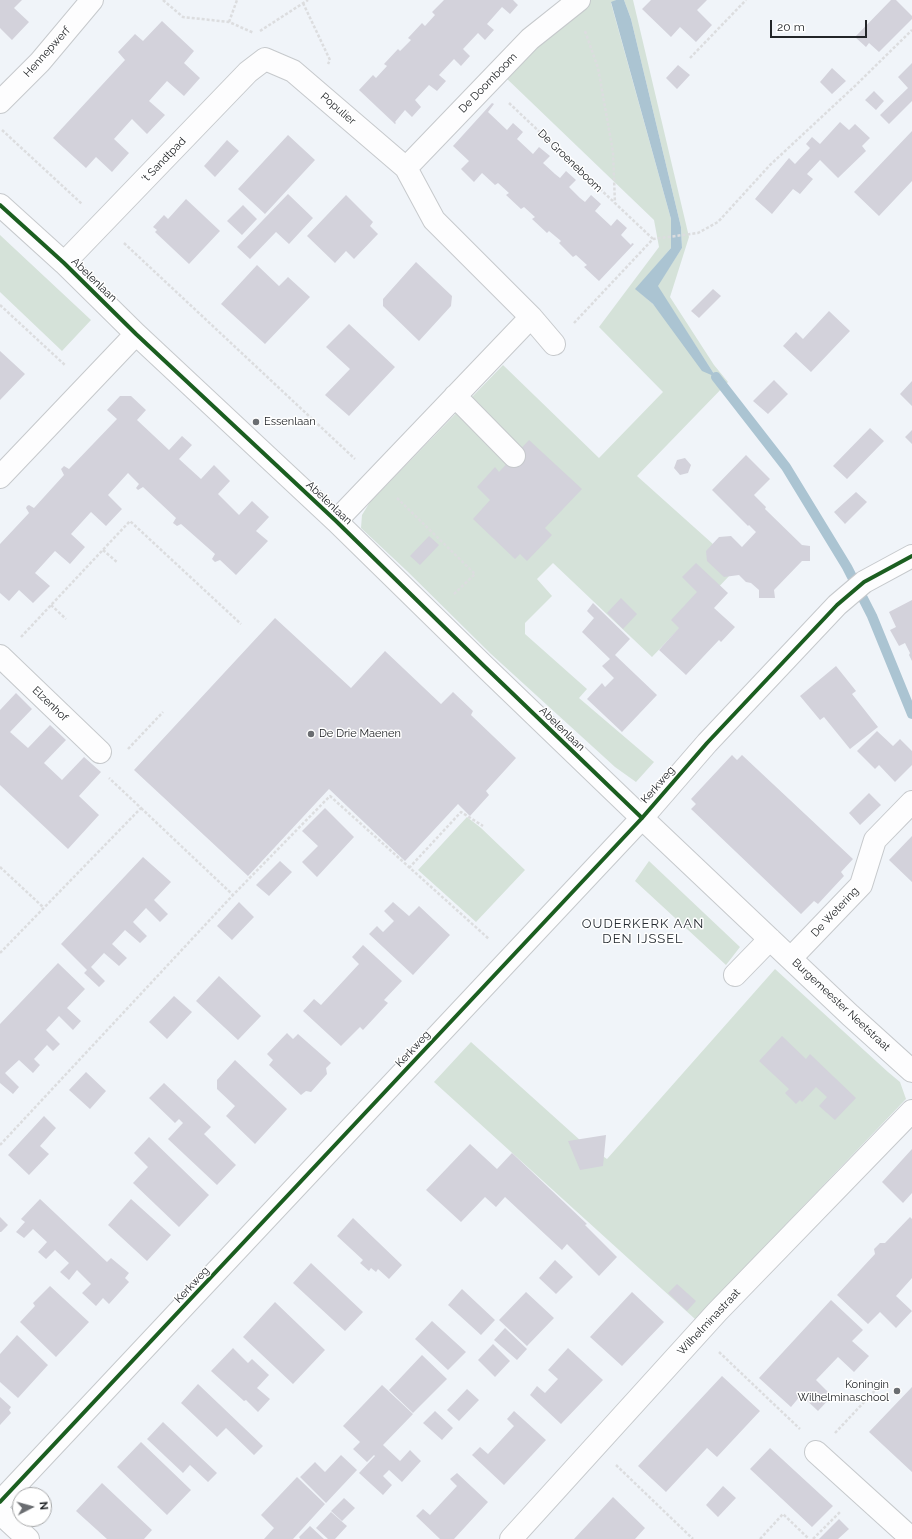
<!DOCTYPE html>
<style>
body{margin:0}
#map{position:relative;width:912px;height:1539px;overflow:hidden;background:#f0f4f9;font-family:Raleway,sans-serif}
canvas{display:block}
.north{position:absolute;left:12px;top:1487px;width:40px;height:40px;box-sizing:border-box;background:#fff;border:1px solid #a7a8a9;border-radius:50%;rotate:84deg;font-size:11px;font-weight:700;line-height:16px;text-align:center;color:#222528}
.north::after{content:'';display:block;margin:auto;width:14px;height:18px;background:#6a6d71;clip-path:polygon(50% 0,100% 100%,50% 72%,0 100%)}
.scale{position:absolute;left:770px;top:20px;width:97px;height:18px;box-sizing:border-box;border:2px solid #222528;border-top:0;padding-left:5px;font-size:12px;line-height:14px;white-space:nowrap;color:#222528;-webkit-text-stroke:3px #fff;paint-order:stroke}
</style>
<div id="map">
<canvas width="912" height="1539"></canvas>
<div class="north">N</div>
<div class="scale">20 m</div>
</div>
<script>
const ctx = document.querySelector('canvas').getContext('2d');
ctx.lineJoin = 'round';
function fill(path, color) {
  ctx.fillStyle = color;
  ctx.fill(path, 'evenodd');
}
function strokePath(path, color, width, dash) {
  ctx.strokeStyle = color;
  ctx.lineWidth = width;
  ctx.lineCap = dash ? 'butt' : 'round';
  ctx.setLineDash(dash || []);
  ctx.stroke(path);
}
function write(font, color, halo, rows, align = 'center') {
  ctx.font = font + ' Raleway,sans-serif';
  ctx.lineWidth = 3;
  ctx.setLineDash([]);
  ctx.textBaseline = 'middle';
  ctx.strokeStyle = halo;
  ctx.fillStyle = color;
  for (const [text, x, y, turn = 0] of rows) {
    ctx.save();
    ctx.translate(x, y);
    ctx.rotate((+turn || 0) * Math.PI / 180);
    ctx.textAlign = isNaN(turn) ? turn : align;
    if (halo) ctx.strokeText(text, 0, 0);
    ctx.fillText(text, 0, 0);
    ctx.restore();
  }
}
fill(new Path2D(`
 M590 0H616L611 3 671 219V248L636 289 653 304 716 377 657 286 682 248 681 227 631 19 624 0H633L689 237 670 297 714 365 728 382 637 476 733 562 731 574 652 657 553 563 537 579 552 596 525 623V634L587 689 579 698 654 762 636 782 615 767 491 654 407 571 361 528 362 515 370 502 503 365 599 458 663 392 599 327 659 247 654 220 504 76Z
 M0 235 91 320 62 351 0 292Z
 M467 817 481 828 525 870 476 922 418 870Z
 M649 861 740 947 726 965 635 881Z
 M775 969 888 1072 900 1082 906 1099 695 1319 434 1082 471 1042 581 1141 607 1159Z`), '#d5e2d9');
fill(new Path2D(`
 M616 0H624L631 19 681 227 682 248 658 286 716 377 702 371 653 304 635 289 671 248V219L611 2Z`), '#abc4d2');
strokePath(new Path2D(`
 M716 377 786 467 847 567 872 616 912 714`), '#abc4d2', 10);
fill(new Path2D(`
 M0 0H22L14 8 29 22 12 40 0 28Z
 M444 0H513L518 5 510 14 502 7 487 24 494 30 485 40 478 33 463 49 470 56 461 66 454 59 439 75 446 81 437 91 429 85 415 100 421 107 412 117 405 110 395 122 396 123 395 124 359 90 373 75 376 78 387 66 384 64 398 49 400 51 411 40 408 38 422 23 425 26 435 15 432 12Z
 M651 0H707L697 10 712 25 696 42 680 27 671 37 642 9Z
 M891 0H896L912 16V19L879 52 869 43 866 47 855 37Z
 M162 21 194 51 184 63 200 78 184 96 167 81 149 101 165 115 147 134 132 119 114 139 129 153 112 172 96 157 86 168 53 138 125 60 118 52 135 34 143 41Z
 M912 63V101L889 124 880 115 908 88 898 77Z
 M678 65 690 75 677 89 666 78Z
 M832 68 846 81 832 94 820 82Z
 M874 91 884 101 876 110 865 100Z
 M492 103 494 104 488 112 507 130 513 123 523 132 517 139 533 154 539 147 550 156 543 163 555 174 560 178 566 171 576 180 569 187 580 198 585 202 591 195 601 204 595 211 611 226 617 219 627 228 621 235 631 245 632 243 634 244 599 281 584 267 587 265 576 255 573 257 559 243 561 241 549 231 547 233 532 219 535 217 524 207 521 209 506 195 509 193 498 183 495 185 482 173 474 182 461 169 469 161 453 146Z
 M840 122 849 130 855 124 870 138 862 146 866 151 838 178 820 160 807 174 813 179 800 194 793 189 772 214 755 199 789 158 795 164 810 148 806 144 812 137 820 144Z
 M912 131V181L879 216 854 192Z
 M288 135 315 160 265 214 238 189Z
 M227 140 239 151 215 177 204 166Z
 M288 194 313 218 289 244 276 232 250 259 237 247Z
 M346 195 373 222 370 226 378 234 354 259 346 251 335 263 307 236Z
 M186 199 220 231 189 264 155 232 157 230 153 227 164 215 168 219Z
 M243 205 257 219 242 235 227 221Z
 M416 262 452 296 451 306 419 341 383 306V299Z
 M257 265 279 286 288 277 310 297 265 344 221 304Z
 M713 289 721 296 699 318 691 311Z
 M829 311 850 331 811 372 783 346 796 332 803 339Z
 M349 324 395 367 349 416 325 395 350 369 326 347Z
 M0 351 25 374 0 400Z
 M774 380 788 394 768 414 753 401Z
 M912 381V406L900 394Z
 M120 396H131L146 410 137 420 169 450 182 436 192 445 179 459 201 479 214 465 230 481 218 494 239 515 252 501 269 517 256 531 268 541 236 575 220 560 215 562 212 559 215 554 181 524 177 526 173 523 176 518 143 487 138 490 136 488 139 484 128 473 108 495 122 509 106 526 91 512 71 534 85 547 70 564 55 551 35 573 50 586 33 603 19 590 9 601 0 593V544L29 513 26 508 27 506 29 505 34 508 64 475 61 469 64 466 69 469 117 419 107 410Z
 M870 428 884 441 847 479 833 466Z
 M912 430V444L905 437Z
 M529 440 582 489 545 528 552 535 527 561 520 554 515 559 473 519 490 500 477 487 495 467 499 472Z
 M746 455 770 479 754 495 766 507 765 509 802 545 810 546V561H802L774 590 775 598H759V590L751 583 746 582 739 575 724 577 707 561 706 551 719 537 731 536 742 547 756 532 749 525 748 526 712 490Z
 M685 458 691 465 688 473 680 475 674 468 677 460Z
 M856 492 867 502 845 524 834 512Z
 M429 536 439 545 420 565 410 556Z
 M696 563 728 593 714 608 735 627 721 642 719 640 686 675 659 650 679 628 671 620 697 592 682 577Z
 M621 598 637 614 623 629 607 613Z
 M912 600V661L909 655 910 653 905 643 899 646 890 630 896 627 889 612Z
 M593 603 630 639 615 655 657 695 622 732 587 699 602 683 605 687 614 678 602 666 610 659 582 632 594 618 587 611Z
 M275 618 351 688 385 651 441 704 453 692 473 711 471 715 516 758 486 791 489 795 470 816 458 804 405 861 329 789 248 876 134 770Z
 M836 666 856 691 852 694 878 727 850 749 824 717 820 720 800 696Z
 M16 693 32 709 10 732 28 748 50 725 66 740 44 763 62 780 84 757 101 772 79 796 99 815 68 849 0 785V710Z
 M877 731 893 746 900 739 912 751V765L895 782 879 765 875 769 857 751Z
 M732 755 737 760 742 755 853 859 841 872 844 876 818 904 814 901 801 914 691 809 696 804 691 799Z
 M869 793 881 805 860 825 849 813Z
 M325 808 354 837 317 877 302 862 318 846 302 831Z
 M912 836V882L889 860Z
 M143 857 171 882 154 900 168 914 160 922 146 908 133 922 147 936 140 943 125 930 112 944 127 958 119 966 104 953 91 967 105 981 99 987 84 973 87 970 61 944Z
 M280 861 292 872 269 896 256 885Z
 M239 902 254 917 232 940 217 926Z
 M393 902 409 916 419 906 450 935 413 975 369 934 377 926 383 932 394 921 384 911Z
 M363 945 402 981 384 1000 388 1003 363 1030 360 1027 341 1046 303 1011 314 999 321 1005 359 964 352 957Z
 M58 963 85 989 67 1008 81 1021 73 1030 59 1016 46 1030 60 1044 53 1051 47 1045 34 1059 40 1065 33 1073 19 1060 5 1073 19 1087 13 1094 0 1083V1024Z
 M219 976 261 1016 238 1040 196 1001Z
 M174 996 192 1012 167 1039 149 1022Z
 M287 1033 293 1039 298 1034 331 1063 326 1068 327 1074 311 1092 306 1091 301 1095 269 1065 273 1060 267 1054Z
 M782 1036 806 1059 810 1054 856 1098 835 1120 819 1106 827 1097 816 1087 802 1102 800 1100 796 1104 785 1093 789 1089 759 1061Z
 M235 1060 287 1109 255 1144 226 1116 235 1106 217 1089V1080Z
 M86 1072 106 1091 90 1109 69 1090Z
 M164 1083 211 1127 204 1134 236 1165 217 1185 168 1139 183 1123 179 1119 175 1123 149 1098Z
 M44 1116 56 1128 40 1146 49 1154 29 1175 8 1155Z
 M606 1135 603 1166 580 1170 568 1141Z
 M149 1137 209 1195 179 1227 133 1183 148 1167 134 1153Z
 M470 1144 497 1169 512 1153 587 1224 585 1225 617 1257 599 1276 567 1244 562 1250 505 1197 496 1207 485 1197 461 1222 426 1190Z
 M912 1149V1193L903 1203 882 1182Z
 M40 1199 107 1262 111 1258 129 1273 125 1278 129 1282 109 1304 103 1298 96 1306 82 1293 91 1284 77 1270 69 1280 60 1272 69 1263 55 1250 46 1259 38 1252 47 1242 33 1229 24 1238 16 1232 25 1222 21 1219Z
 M131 1199 171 1235 147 1261 108 1225Z
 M0 1217 8 1225 1 1232H0Z
 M910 1217 912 1219V1278L896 1296 912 1311 896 1328 880 1312 868 1324 837 1295 875 1254 874 1249 880 1243H885Z
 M353 1218 402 1265 389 1279 378 1269 376 1272 371 1268 369 1271 360 1263 363 1260 337 1236Z
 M555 1260 573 1277 556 1294 539 1278Z
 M311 1263 363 1312 345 1331 293 1283Z
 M677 1284 696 1301 687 1311 668 1293Z
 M50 1286 89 1322 56 1357 20 1322 35 1306 33 1303Z
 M462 1289 495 1320 481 1335 448 1305Z
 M526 1292 554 1318 527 1346 499 1320Z
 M632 1292 664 1322 622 1366 590 1337Z
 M831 1300 863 1330 852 1341 869 1356 854 1372 838 1357 816 1380 832 1396 818 1411 801 1395 791 1407 759 1378Z
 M275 1302 325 1350 293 1384 243 1337Z
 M432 1321 466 1352 448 1370 415 1339Z
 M505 1328 527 1349 517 1360 494 1340Z
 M17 1335 48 1365 18 1398 0 1382V1354Z
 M493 1344 510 1361 495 1377 478 1360Z
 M233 1348 248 1363 252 1359 269 1375 257 1388 270 1399 258 1412 246 1400 244 1401 211 1371Z
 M568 1348 603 1380 561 1424 530 1395 537 1386 545 1393 558 1379 548 1370Z
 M422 1355 447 1379 413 1413 389 1390Z
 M722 1376 760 1411 717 1457 707 1448 666 1492 638 1466Z
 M198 1384 263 1446 254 1455 226 1428 217 1437 181 1403Z
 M382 1385 413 1414 383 1445 400 1461 410 1450 421 1461 402 1482 389 1470 383 1476 392 1485 383 1495 359 1473 375 1456 376 1457 374 1455 367 1462 353 1449 360 1442 343 1426Z
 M912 1387V1472L869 1432Z
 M467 1389 479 1400 459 1421 447 1410Z
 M0 1397 11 1407 9 1410 11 1413 0 1425Z
 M435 1411 453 1428 442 1440 423 1423Z
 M514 1411 546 1440 504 1485 472 1455 480 1447 488 1454 514 1426 507 1419Z
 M163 1422 217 1473 208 1482 190 1465 183 1473 147 1439Z
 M141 1442 191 1490 167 1515 117 1467Z
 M770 1448 833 1506 812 1527 750 1469Z
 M341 1455 357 1470 326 1503 300 1477 315 1462 325 1472Z
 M457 1473 488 1502 454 1539H440L416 1516 423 1509 430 1515 457 1486 450 1479Z
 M297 1477 325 1504 293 1539H264L274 1528 261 1515Z
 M102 1483 152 1530 144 1539H107L76 1511Z
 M723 1486 736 1498 718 1517 706 1505Z
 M613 1497 645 1528 635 1539H574Z
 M344 1498 355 1508 342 1521 331 1511Z
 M331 1512 347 1526 335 1539H328L316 1528Z
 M839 1519 849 1529 838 1539H819Z
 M310 1526 324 1539H300L299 1537Z`), '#d3d2db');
const minor = new Path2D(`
 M0 102 40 62 92 0
 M406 168 530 39 579 0
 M0 205 64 263 136 334 336 521 483 665 642 818 850 1015 912 1071
 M64 263 248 72 265 59 293 71 406 168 434 220 531 317 554 344
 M455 396 514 456
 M0 477 136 334
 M336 521 531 317
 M0 656 100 752
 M791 958 861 885 875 840 912 802
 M735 975 770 939
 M816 1452 912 1539
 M0 1502 642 818 707 743 837 605 864 582 912 556
 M0 1513 28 1539
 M511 1539 717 1312 912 1111`);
strokePath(minor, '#c6c9cc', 24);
strokePath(new Path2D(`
 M163 0 183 17 229 22 254 33
 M303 3 330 60 328 64
 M229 22 237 0
 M260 31 308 0
 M585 31 598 68 613 152 615 204
 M690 58 746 0
 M509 103 653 239
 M2 130 82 204
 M124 243 355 459
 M0 305 66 366
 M574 323 653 239 698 233 718 222 770 165 856 85 912 30
 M397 498 475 574 453 595
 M103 550 118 563
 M51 605 66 619
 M21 637 130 521 241 624
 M128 749 163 712
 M141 808 233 895
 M0 867 43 907
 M409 868 461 812 483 826
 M0 953 141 808 109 778
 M0 1145 233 895 330 796 489 939
 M719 1352 800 1429
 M835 1433 882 1383
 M616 1465 693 1539
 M760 1539 783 1514 809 1539
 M813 1539 841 1511`), '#dcdddf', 2.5, [3, 2]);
strokePath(minor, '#fdfdfe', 22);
strokePath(new Path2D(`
 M0 205 64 263 136 334 336 521 483 665 642 818
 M0 1502 642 818 707 743 837 605 864 582 912 556`), '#1b5e20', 4);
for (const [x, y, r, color] of [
 [256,422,4,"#6a6d71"],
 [311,734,4,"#6a6d71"],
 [897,1391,4,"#6a6d71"]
]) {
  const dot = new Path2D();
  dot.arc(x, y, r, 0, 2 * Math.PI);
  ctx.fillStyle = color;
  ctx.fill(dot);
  strokePath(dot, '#fff', 1.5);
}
write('11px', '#222528', '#fff', [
 ["Hennepwerf",47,52,-48],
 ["De Doornboom",488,83,-46],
 ["Populier",338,109,41],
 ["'t Sandtpad",164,160,-46],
 ["De Groeneboom",570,161,44],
 ["Abelenlaan",94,280,44],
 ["Abelenlaan",329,503,43],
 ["Elzenhof",50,704,44],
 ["Abelenlaan",562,729,44],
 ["Kerkweg",658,785,-49],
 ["De Wetering",835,912,-47],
 ["Burgemeester Neetstraat",841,1005,43],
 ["Kerkweg",413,1049,-47],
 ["Kerkweg",192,1285,-47],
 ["Wilhelminastraat",709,1322,-47]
]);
write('11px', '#222528', '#fff', [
 ["Essenlaan",264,422],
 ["De Drie Maenen",319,734],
 ["Koningin",889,1385,"right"],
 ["Wilhelminaschool",889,1398,"right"]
], 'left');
ctx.letterSpacing = '1px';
write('13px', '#252b31', '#fff', [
 ["OUDERKERK AAN",643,924],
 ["DEN IJSSEL",643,939]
]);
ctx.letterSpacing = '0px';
</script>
